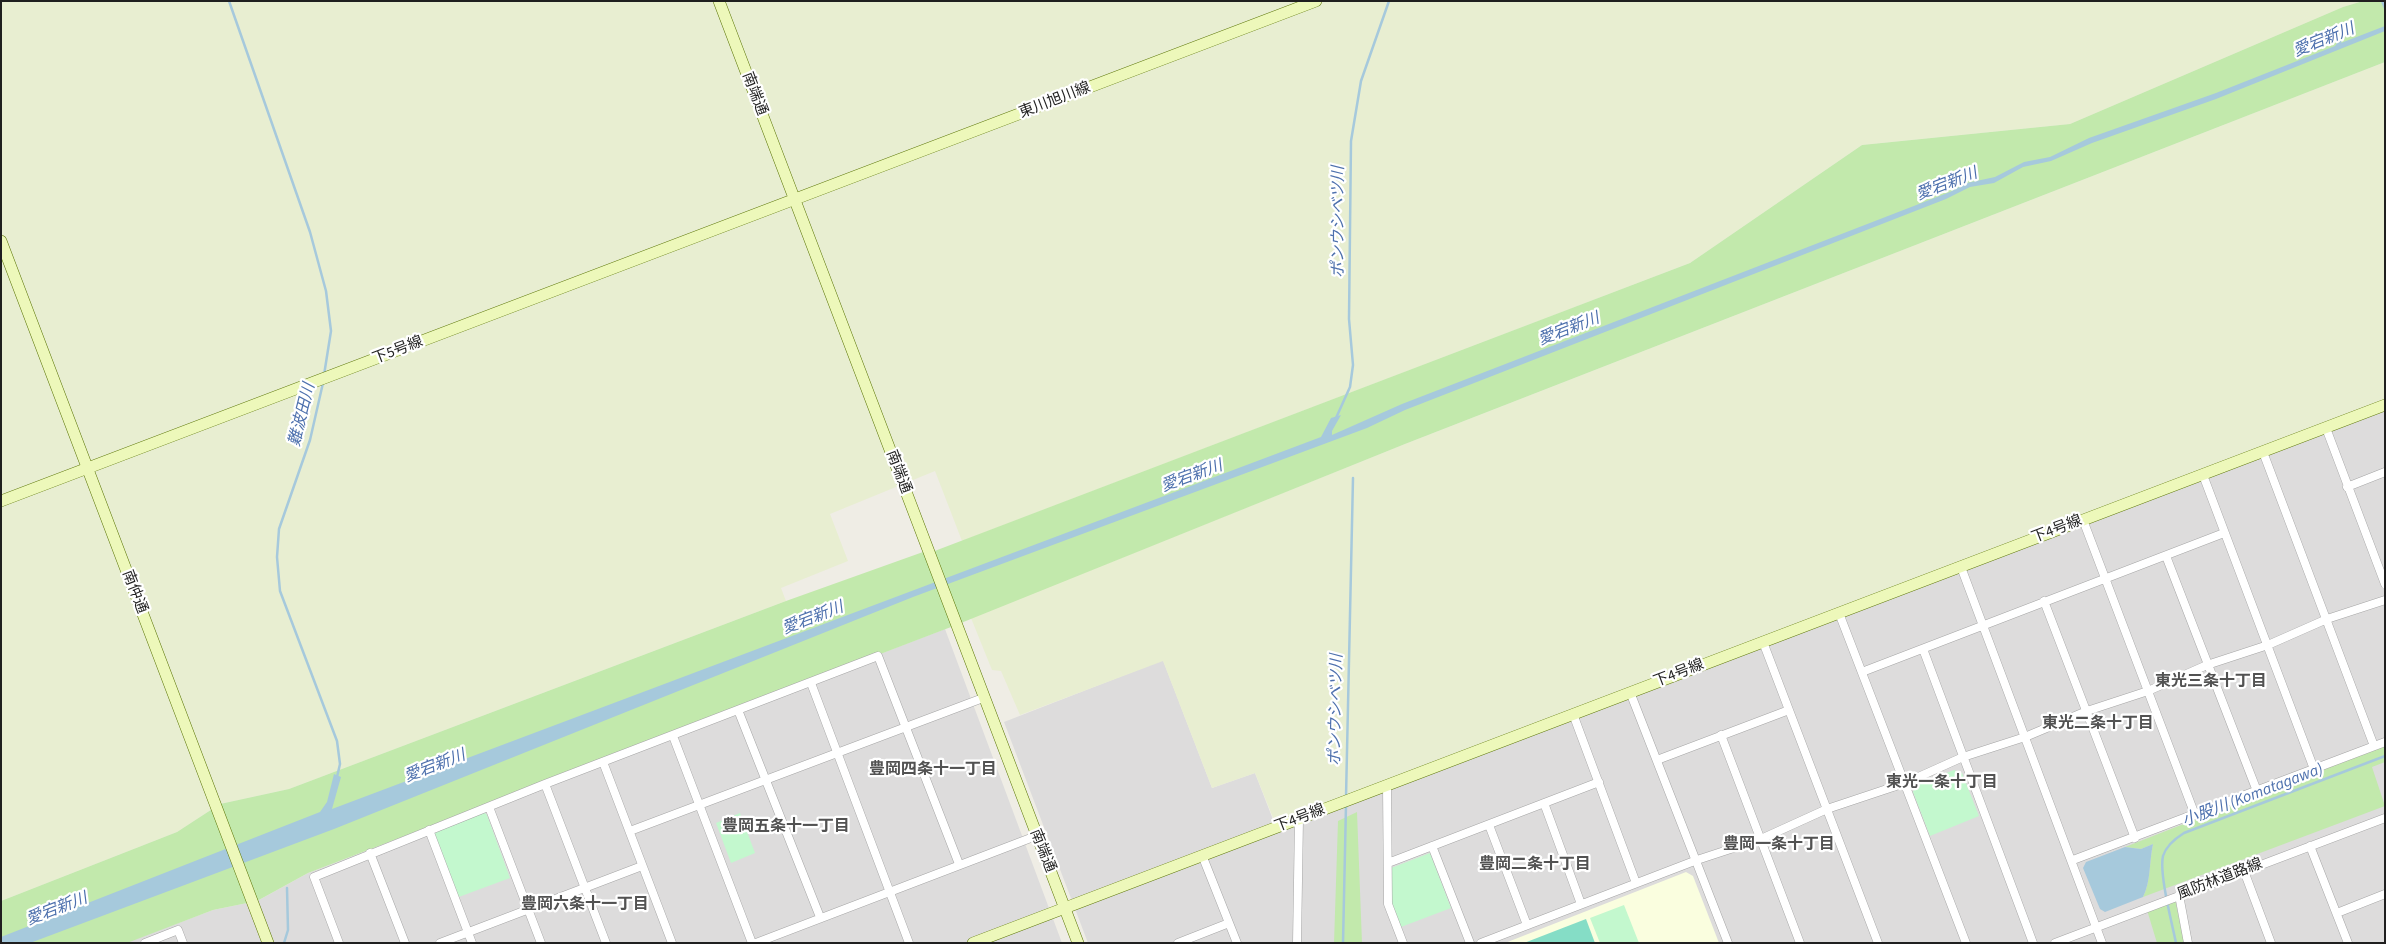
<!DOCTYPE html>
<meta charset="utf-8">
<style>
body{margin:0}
#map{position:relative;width:2386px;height:944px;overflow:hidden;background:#efede5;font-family:"Source Sans 3",sans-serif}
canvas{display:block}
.frame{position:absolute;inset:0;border:2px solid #1f1f1f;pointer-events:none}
</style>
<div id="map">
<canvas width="2386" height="944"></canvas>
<div class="frame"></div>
</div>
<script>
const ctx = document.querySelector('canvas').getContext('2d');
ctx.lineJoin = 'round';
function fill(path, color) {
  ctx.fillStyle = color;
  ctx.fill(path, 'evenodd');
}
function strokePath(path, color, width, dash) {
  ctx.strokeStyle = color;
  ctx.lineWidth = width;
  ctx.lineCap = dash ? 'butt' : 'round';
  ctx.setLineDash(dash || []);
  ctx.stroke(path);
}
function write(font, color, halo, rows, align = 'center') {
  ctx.font = font + ' "Source Sans 3","Noto Sans JP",sans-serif';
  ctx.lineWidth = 4.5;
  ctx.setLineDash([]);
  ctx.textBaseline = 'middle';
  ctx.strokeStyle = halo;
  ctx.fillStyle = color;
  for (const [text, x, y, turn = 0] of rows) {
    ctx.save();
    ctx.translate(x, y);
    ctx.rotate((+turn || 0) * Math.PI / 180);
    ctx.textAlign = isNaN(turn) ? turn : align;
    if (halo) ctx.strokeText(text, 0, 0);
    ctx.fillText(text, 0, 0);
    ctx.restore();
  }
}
fill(new Path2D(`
 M2385 410V943H1088L1004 722 1163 660 1212 788 1255 773 1277 830Z
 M945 629 1062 943H125L213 910 257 901 308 873Z`), '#dddcdc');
fill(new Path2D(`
 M1686 872 1693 876 1719 943H1505Z`), '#fafedf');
fill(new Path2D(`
 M1 1H2363L2343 7 2070 124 1862 145 1690 263 962 541 935 471 830 514 848 561 781 588 786 601 289 789 220 804 177 832 1 901Z
 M2385 62V399L1820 625 1278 830 1255 773 1212 788 1163 661 1020 715 1001 671 992 670 971 618 1405 444Z`), '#e8eed1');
fill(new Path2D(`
 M2363 1H2385V62L1405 444 951 627 308 873 257 901 213 910 127 943H1V901L177 832 220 804 289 789 786 601 923 552H932L1690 263 1862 145 2070 124 2343 7Z
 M2385 745V762L2372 767 2385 806 2143 897C2151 881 2149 862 2153 844L2141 849 2125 847Z
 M1357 812 1362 943H1334L1338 821Z
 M2175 899 2184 943H2157L2147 910Z`), '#c2e9ac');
fill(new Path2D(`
 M1954 770 1962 773 1979 816 1930 836 1913 792 1916 785Z
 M484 812 487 815 510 878 456 898 431 834 434 831Z
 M740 813 755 853 731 863 716 823Z
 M1430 853 1451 908 1401 927 1392 904 1391 868Z
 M1624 905 1639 943H1600L1590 918Z`), '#c3f8ce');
fill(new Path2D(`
 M1586 919 1595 943H1524Z`), '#85ddc6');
fill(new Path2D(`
 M2385 26V31L2216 99 2092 143 2051 161 2023 167 1994 183 1970 187 1946 199 1405 410 1367 428 913 597 334 829 30 943H1V937L320 812 327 802 334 774 341 777 332 809 1321 437 1331 418 1341 415 1332 431V435L1402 404 1950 192 1967 183 1995 177 2024 162 2050 157 2089 138 2216 93 2335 46 2346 30 2349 31 2341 43Z
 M2153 844C2149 862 2151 881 2143 897L2105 912 2100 909 2083 868 2086 862 2125 847 2141 849Z`), '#a6c9dc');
strokePath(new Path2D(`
 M229 1 310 232 326 291 331 331 324 375
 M2382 1 2385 8
 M323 383 310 440 279 529 277 557 280 591 337 741 340 764 337 777
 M1336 418 1350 387 1353 365 1349 319 1351 141 1361 81 1389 1
 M1346 797 1353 478
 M284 943 288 930 287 888
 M1343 943 1346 805
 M2176 943C2172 923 2159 874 2163 856 2166 846 2176 838 2184 833L2385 756`), '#a6c9dc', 2.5);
const street = new Path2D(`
 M2326 428 2385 584
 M2263 452 2374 746
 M2203 475 2314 769
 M2347 487 2385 472
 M2083 520 2195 815
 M2166 556 2257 791
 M1961 567 2102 943
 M2044 601 2135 838
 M1839 613 1966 943
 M1763 642 1878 943
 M1923 649 2033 943
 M1862 672 2224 533
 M811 683 909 943
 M1630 692 1728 943
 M738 710 820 917
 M1573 714 1636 883
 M1721 735 1800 943
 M673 736 752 943
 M1657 760 1789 710
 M603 762 672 943
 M545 784 606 943
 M1387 785 1388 904 1403 943
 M1544 803 1581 904
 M489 807 541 943
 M1489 825 1527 925
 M429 830 472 943
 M630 831 983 698
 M1432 846 1470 943
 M2310 846 2348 943
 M370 853 405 943
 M1202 855 1237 943
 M2073 860 2385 742
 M1388 863 1599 782
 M2244 871 2271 943
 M2179 895 2188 943
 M2337 913 2385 894
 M145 943 178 930 183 943
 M339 943 314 877 545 784 878 656 959 864
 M440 943 642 866
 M756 943 1036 836
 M1178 943 1229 923
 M1297 943 1299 819
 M1481 943 1697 860 1761 839 1827 809 1905 783 1963 757 2025 737 2087 711 2148 691 2207 665 2268 645 2327 619 2385 600
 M2055 943 2385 818`);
const secondary = new Path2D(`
 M719 1 1078 943
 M1 241 268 943
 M1 501 1316 1
 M973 943 2385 405`);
strokePath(street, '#a6a6a6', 9);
strokePath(secondary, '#5b7507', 12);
strokePath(street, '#fff', 8);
strokePath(secondary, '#edf8ba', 11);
write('15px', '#1f1f1f', '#fff', [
 ["南端通",754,94,69],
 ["東川旭川線",1055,101,-21],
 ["下5号線",398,351,-21],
 ["南端通",898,472,69],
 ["下4号線",2057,530,-21],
 ["南仲通",134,592,69],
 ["下4号線",1679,674,-21],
 ["下4号線",1300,819,-21],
 ["南端通",1042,851,68],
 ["風防林道路線",2220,880,-21]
]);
write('italic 16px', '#4d70ad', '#fff', [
 ["愛宕新川",2324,41,-22],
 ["愛宕新川",1947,185,-21],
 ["ポンウシベツ川",1339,222,-90],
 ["愛宕新川",1569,330,-21],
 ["難波田川",303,415,-76],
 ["愛宕新川",1192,477,-20],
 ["愛宕新川",813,619,-21],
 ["ポンウシベツ川",1337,710,-89],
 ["愛宕新川",435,767,-21],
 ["小股川 (Komatagawa)",2253,796,-21],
 ["愛宕新川",57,910,-21]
]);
write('bold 16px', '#525252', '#fff', [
 ["東光三条十丁目",2211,682],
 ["東光二条十丁目",2098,724],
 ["豊岡四条十一丁目",933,770],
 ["東光一条十丁目",1942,783],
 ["豊岡五条十一丁目",786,827],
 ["豊岡一条十丁目",1779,845],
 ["豊岡二条十丁目",1535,865],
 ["豊岡六条十一丁目",585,905]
]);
</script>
